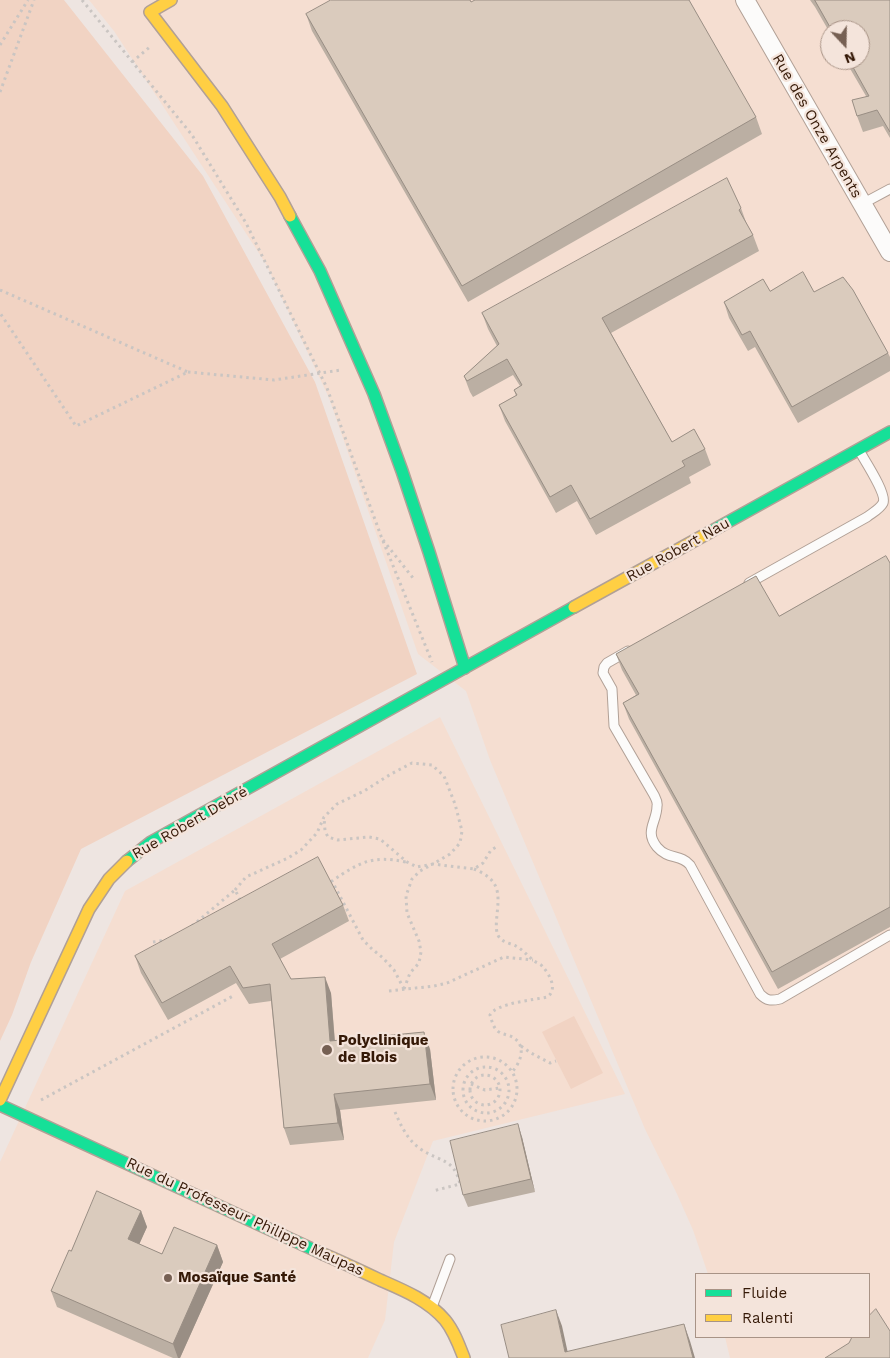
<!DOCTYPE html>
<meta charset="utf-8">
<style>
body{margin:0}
#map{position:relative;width:890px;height:1358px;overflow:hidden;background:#eee5e1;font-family:"Work Sans",sans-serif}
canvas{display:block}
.legend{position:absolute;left:695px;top:1273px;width:175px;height:65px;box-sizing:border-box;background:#f4e4db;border:1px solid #a89386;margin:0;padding:6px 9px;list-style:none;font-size:15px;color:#351907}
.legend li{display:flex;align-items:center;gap:10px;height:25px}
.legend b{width:25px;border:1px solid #a89386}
.north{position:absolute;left:820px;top:20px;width:50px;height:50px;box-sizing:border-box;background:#f4e4db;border:1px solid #a89386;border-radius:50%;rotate:159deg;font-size:14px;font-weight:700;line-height:20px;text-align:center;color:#351907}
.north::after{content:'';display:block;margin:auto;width:18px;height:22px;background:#766053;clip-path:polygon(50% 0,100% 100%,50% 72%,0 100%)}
</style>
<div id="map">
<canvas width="890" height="1358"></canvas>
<ul class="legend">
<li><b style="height:6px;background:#16e098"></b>Fluide</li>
<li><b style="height:6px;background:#ffcf43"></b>Ralenti</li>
</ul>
<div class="north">N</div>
</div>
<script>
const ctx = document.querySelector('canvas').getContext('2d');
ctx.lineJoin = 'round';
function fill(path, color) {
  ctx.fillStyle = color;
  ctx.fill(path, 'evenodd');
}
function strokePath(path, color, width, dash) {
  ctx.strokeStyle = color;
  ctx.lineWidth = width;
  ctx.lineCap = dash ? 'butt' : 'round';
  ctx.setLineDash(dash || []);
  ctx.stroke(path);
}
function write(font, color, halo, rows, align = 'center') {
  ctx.font = font + ' "Work Sans",sans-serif';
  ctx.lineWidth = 4.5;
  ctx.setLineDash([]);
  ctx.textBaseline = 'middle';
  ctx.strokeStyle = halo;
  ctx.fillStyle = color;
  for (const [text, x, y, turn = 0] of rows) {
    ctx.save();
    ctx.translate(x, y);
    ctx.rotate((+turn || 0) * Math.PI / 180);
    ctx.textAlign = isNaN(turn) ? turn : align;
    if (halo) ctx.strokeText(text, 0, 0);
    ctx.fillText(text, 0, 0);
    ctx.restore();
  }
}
fill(new Path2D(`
 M89 0H890V1358H730L725 1337H869V1274H708L693 1230 677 1194 645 1129 490 760 466 691 418 654 329 398 266 264 114 31ZM830 30H860V60H830Z
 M440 717 625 1094 433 1141 394 1242 385 1320 368 1358H0V1162L125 891Z`), '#f5ded1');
fill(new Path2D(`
 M0 0H64L203 176 315 382 417 674 81 849 31 962 12 1015 0 1041Z
 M574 1016 603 1073 571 1089 542 1032Z`), '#f1d3c3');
const lane = new Path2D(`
 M862 204 890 189
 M749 583 867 517C872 513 880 509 883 503 887 494 865 461 860 452
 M628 651 607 663 604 667 603 673 612 689 614 726 654 795C656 799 658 802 657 806 657 822 644 831 657 847 668 860 681 854 690 865L760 994C767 1001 771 1001 780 999L890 935
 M432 1307 450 1259`);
const street = new Path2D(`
 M745 0 890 252`);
const fast = new Path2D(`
 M290 216 320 271 374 394 402 471 429 552 465 668
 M710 532 890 432
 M127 861 151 842 574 607
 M0 1105 323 1254`);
const slow = new Path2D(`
 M171 0 150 12 222 106 280 197 290 216
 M574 607 710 532
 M0 1100 89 909 109 879 127 861
 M323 1254C342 1262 361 1271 380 1280 403 1290 428 1300 445 1320 454 1331 459 1345 464 1358`);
strokePath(lane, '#b1a096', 11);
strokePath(street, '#b1a096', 20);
strokePath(fast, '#b1a096', 14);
strokePath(slow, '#b1a096', 14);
strokePath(new Path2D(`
 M82 0 192 135 246 223 327 388 381 536 432 662
 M0 45 28 0
 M132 62 151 46
 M0 92 34 0
 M0 290 188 372 76 426 0 313
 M188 372 274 380 341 370
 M383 540 413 578
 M474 869C481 872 489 876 493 882 506 898 488 931 502 940 506 943 512 944 516 946 523 950 528 956 534 961 537 963 541 964 543 967 550 975 558 990 547 997 534 1000 496 1003 490 1015 492 1021 493 1028 499 1032 504 1035 510 1035 514 1038 527 1047 520 1063 512 1072
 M235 890 246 877 288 858 301 850 317 833 324 817 337 804 364 791 391 774 412 763 432 765 444 776 455 804 462 831 460 843 450 854 433 864 417 867 407 862 380 839 369 837 338 840 328 837 325 831 324 817
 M192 926 235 890 242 903
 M153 942 167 940
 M404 989 410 973 419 963 421 952 419 941 407 913 406 896 412 879 420 871 433 864 474 869 483 863 491 850 498 846
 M404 989 394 970 383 958 372 949 363 940 332 881C360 862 372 855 406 862
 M389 991 434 986 447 983 504 957 533 960
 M521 1046 531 1053 550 1063 556 1061
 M453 1089a32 32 0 1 1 64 0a32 32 0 1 1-64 0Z
 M463 1090a23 23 0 1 1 46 0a23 23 0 1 1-46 0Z
 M470 1090a15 15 0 1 1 30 0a15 15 0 1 1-30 0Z
 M471 1084 485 1090 500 1088
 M41 1100 233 996
 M395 1112C401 1126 408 1141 422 1150 440 1162 454 1158 460 1184L433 1191`), '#cac5c2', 3, [2.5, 4]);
strokePath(lane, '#fcfbfa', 9);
strokePath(street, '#fcfbfa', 18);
strokePath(fast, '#16e098', 11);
strokePath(slow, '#ffcf43', 11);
fill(new Path2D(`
 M810 0H890V138L883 126 863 132 857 116 866 96 845 60H860V30H830V33L815 7Z
 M471 2 756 117 762 134 468 302 312 31 306 14Z
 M741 208 747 225 753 235 759 251 611 333 672 442 705 449 711 465 689 477 691 483 596 535 577 501 556 513 505 421 499 405 516 396 514 390 520 386 513 375 473 397 470 392 464 376 497 346 488 329 482 313Z
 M770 291 814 292 888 353 890 357V371L798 423 755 347 748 351 729 318 724 302Z
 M890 563V927L778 989 629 719 623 703 636 695 622 670 616 654 779 616Z
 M343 905 349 921 280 959 291 979 331 993 335 1041 430 1049 436 1100 340 1110 344 1140 290 1145 284 1128 271 1001 249 1004 236 983 168 1020 141 973 135 956Z
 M522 1137 535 1192 468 1207 463 1195Z
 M141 1211 147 1227 139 1244 162 1254 217 1245 223 1262 180 1358H173L57 1307 51 1291 71 1251Z`), '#bbafa3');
fill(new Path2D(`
 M325 977 331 993 336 1058 330 1041Z
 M424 1032 430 1049 436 1100 430 1084Z
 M334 1094 340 1110 344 1140 338 1123Z
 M518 1124 522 1137 535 1192 531 1179Z
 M141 1211 147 1227 134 1256 128 1239Z
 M217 1245 223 1262 180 1358H178L173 1344Z
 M556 1310 562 1326 569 1358 565 1352Z
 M684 1324 690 1341 695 1358H693Z`), '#998e84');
const building = new Path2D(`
 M331 0H470L471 2 475 0H689L756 117 462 286 306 14Z
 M815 0H890V132L877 110 857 116 852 100 869 96 849 60H860V30H832Z
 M727 178 741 208 739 210 753 235 602 318 672 442 694 429 705 449 682 461 685 466 590 519 571 485 550 497 499 405 517 395 514 390 522 385 507 359 467 381 464 376 499 344 482 313Z
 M803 272 814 292 843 277 853 290 888 353 792 407 750 331 742 335 724 302 763 279 770 291Z
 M886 556 890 563V907L772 972 623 703 639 694 616 654 756 576 779 616Z
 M318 857 343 905 272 944 291 979 325 977 330 1041 424 1032 430 1084 334 1094 338 1123 284 1128 270 984 243 988 230 966 162 1003 135 956Z
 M518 1124 531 1179 463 1195 450 1141Z
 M97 1191 141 1211 128 1239 162 1254 174 1227 217 1245 173 1344 51 1291 69 1250 71 1251Z
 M876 1309 890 1331V1358H825L849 1343 852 1337H869V1316Z
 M556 1310 565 1352 684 1324 693 1358H509L501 1325Z`);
fill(building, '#dacbbd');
strokePath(building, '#998e84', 1);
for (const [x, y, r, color] of [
 [327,1050,6,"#766053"],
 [168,1278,5,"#766053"]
]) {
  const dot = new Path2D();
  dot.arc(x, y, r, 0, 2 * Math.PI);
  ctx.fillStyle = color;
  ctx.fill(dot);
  strokePath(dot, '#f4e4db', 2);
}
write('15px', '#351907', '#f4e4db', [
 ["Rue des Onze Arpents",817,126,60],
 ["Rue Robert Nau",678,550,-29],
 ["Rue Robert Debré",190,823,-30],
 ["Rue du Professeur Philippe Maupas",245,1217,25]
]);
write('bold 15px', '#351907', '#f4e4db', [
 ["Polyclinique",338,1041],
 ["de Blois",338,1058],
 ["Mosaïque Santé",178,1278]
], 'left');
</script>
